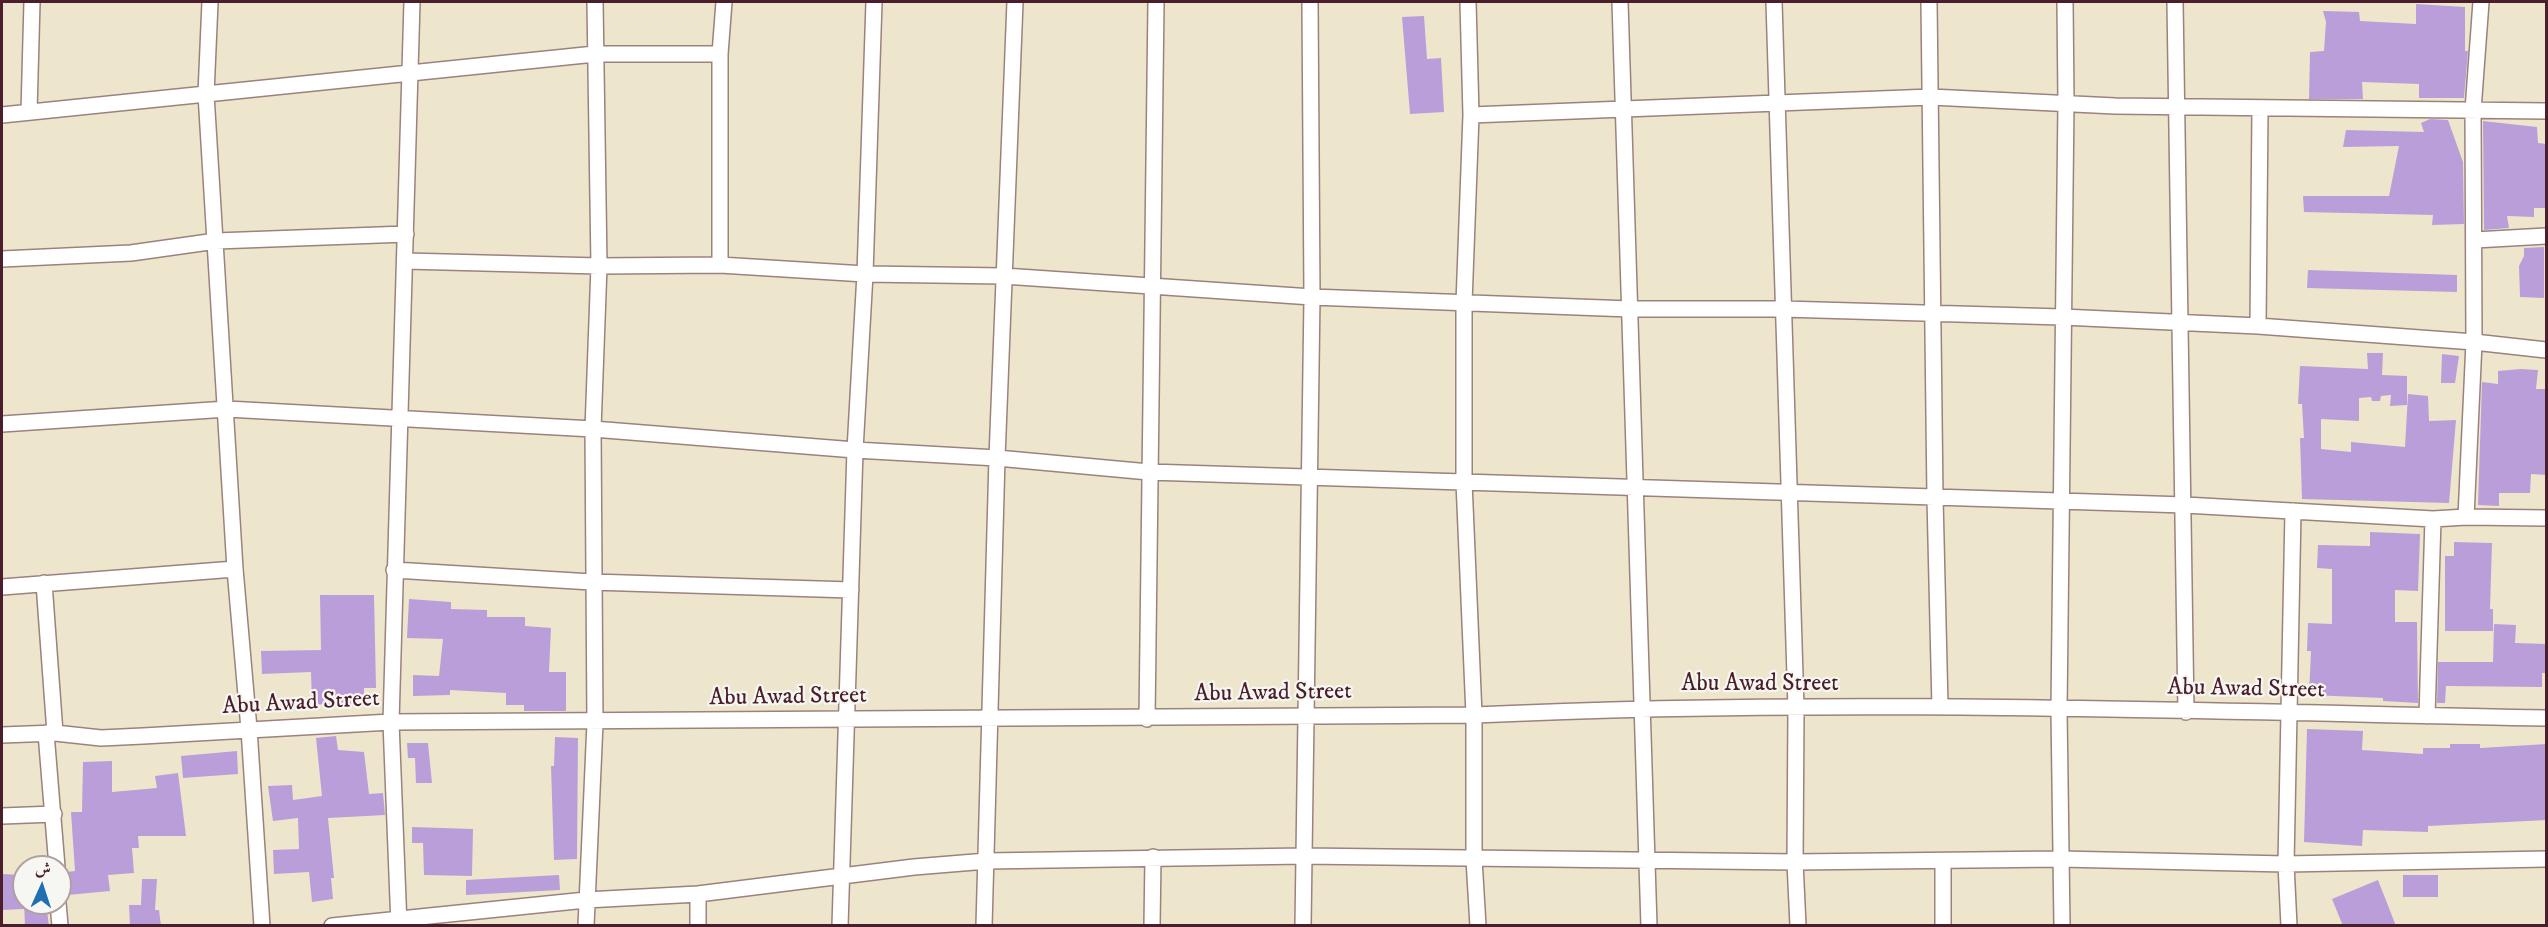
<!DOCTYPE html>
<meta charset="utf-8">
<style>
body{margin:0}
#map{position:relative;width:2548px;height:927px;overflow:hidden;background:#ede6cc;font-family:"IM FELL DW Pica",Amiri,serif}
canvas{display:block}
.frame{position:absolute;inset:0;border:3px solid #4a1f2b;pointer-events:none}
.north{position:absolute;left:12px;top:855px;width:60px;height:60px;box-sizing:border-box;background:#f6f6f2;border:2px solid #b1a0a2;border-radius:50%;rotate:3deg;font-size:16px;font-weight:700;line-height:24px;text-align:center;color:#4a1f2b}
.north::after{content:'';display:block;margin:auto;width:21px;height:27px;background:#1f6fb2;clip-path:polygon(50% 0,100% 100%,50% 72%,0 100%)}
</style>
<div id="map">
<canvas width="2548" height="927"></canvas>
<div class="frame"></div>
<div class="north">ش</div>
</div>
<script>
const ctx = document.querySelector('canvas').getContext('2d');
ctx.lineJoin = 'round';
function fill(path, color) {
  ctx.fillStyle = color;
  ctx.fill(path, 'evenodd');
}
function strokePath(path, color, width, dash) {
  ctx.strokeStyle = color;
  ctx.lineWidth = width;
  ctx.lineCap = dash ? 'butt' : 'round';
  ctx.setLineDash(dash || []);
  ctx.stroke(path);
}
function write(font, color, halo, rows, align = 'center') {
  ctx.font = font + ' "IM FELL DW Pica",serif';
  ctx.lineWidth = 4.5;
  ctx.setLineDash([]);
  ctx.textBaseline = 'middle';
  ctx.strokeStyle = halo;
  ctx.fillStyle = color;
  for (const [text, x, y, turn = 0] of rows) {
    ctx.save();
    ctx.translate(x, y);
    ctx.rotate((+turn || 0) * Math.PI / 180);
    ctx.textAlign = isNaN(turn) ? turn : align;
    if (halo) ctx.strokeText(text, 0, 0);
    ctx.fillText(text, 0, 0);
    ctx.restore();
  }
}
fill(new Path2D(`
 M2416 4 2465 7V51H2468L2464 98H2419V84L2362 82 2363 99H2309L2310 52 2324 51 2326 22 2323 11 2359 12 2360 21 2416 24Z
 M1424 16 1427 59 1441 58 1444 112 1410 114 1402 17Z
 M2430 119 2448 120 2463 162 2464 224 2432 225 2433 215 2304 212 2303 196H2389L2399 146 2343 147 2346 130 2424 132 2421 123Z
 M2483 121 2537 127 2538 143 2547 144V208H2534V217L2507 216 2509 228 2484 230Z
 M2544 247V298L2520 297 2519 266 2524 256V248Z
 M2308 270 2457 275V292L2307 288Z
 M2367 353H2383L2382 375 2407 376V405L2390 406 2391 395 2381 396 2380 401H2372L2371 397 2359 398V421L2321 419V449L2351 452V442L2405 447 2408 394 2428 396 2429 421 2456 420 2449 503 2302 499 2300 438H2304L2302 404H2298L2300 366 2368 369Z
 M2442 354 2459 356 2455 383H2441Z
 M2521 369 2538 370 2536 389H2547V475L2531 474 2530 493H2499V506L2478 505 2482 382 2498 384V371Z
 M2370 532 2420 534 2418 591 2395 590V622H2417L2418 703 2383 701V698L2309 695 2311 651H2307L2308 623 2332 624V569L2317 568 2318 545 2370 546Z
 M2454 542 2492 543 2490 609H2493V631H2445V556H2454Z
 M320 595H374L376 688H364V706L312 704 311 672 262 674 261 651 321 650Z
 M409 599 451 602V609L487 610V617H525V626L551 628 549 672H566V711H524V705H506V693L450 690V695L413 696V675L439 676 443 639 407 638Z
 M2494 624 2516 625 2515 643 2547 644V673H2542V687L2446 686 2445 703H2437L2438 662H2493Z
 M2307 729 2363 731 2362 750 2423 754V748H2450V744H2480V748L2547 744V820L2428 826V832L2363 830 2362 846 2304 842Z
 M336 736 338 750 364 752 369 794 383 793 385 815 328 818 334 878H331L333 899 312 902 309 872 274 874 273 850 299 849 298 818 273 821 268 786 292 785 293 800 322 796 316 738Z
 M555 737 578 738 577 859 554 860 551 766H554Z
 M407 743H428L432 783H416L415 758H408Z
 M237 751 238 774 183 778 181 756Z
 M112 761V792L157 788 155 776 178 773 186 836H138L139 848H132L134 873 108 875 110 891 68 895 66 872 75 871 71 812H82L83 762Z
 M412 827 473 829 472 876 424 875 423 843H412Z
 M2 874 24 875V909L2 910Z
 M559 875 560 890 466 895V880Z
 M2403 875H2438V897H2403Z
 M142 879H157L155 910H159L161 926H130L129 905H141Z
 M2378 880 2396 926H2343L2332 899Z
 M24 903H46L49 926H25Z`), '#ba9eda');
const minor = new Path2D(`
 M210 2 206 94 235 569 249 729 262 926
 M1468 2 1471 115 1464 303V482L1474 715V859L1478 926
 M1620 2 1649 926
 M1774 2 1796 708 1795 862 1798 926
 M1929 2 1935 498 1940 707
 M2175 2 2186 712
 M29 112 32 2
 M2 115 595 54H720
 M1471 115 1931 97 2115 106 2546 111
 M2475 240 2546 236
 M2 259 131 253 216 241 406 234
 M406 261 599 266 720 265 865 274 1004 276 1312 297 1630 309H1783L2062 317 2258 326 2474 342 2546 350
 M720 265V54L724 2
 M2258 326 2260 109
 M2 424 227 409 593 429 855 450 997 458 1149 472 2185 505 2433 519 2466 517 2546 518
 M2466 517 2474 342 2473 110 2481 2
 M394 570 592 582 851 590
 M44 583 55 733
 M2 587 235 569
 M2427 716 2433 519
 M1147 719 1156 2
 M46 733 57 867
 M2 735 55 733 101 738 143 736 391 722 1474 715C1831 698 2189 711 2546 718
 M2 816 54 814
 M1943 862V926
 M58 903 60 926
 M332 926 586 900 698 894 914 867 987 861 1303 856 1795 862 2060 859 2286 864 2546 859
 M399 926 391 722 412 2
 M586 926 595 723 593 429 599 266 595 2
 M698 926V894
 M840 926 855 450 865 274 874 2
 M984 926 997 458 1015 2
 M1152 926 1153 857
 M1303 926 1312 297 1310 2
 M2062 926 2059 710 2066 102 2065 2
 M2289 926 2286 864 2293 511`);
strokePath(minor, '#9c827c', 18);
strokePath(minor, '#fff', 15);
write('24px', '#4a1f2b', '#f6f6f2', [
 ["Abu Awad Street",1760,685],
 ["Abu Awad Street",2246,690,1],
 ["Abu Awad Street",1273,694,-1],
 ["Abu Awad Street",788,698,-1],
 ["Abu Awad Street",301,704,-3]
]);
</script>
